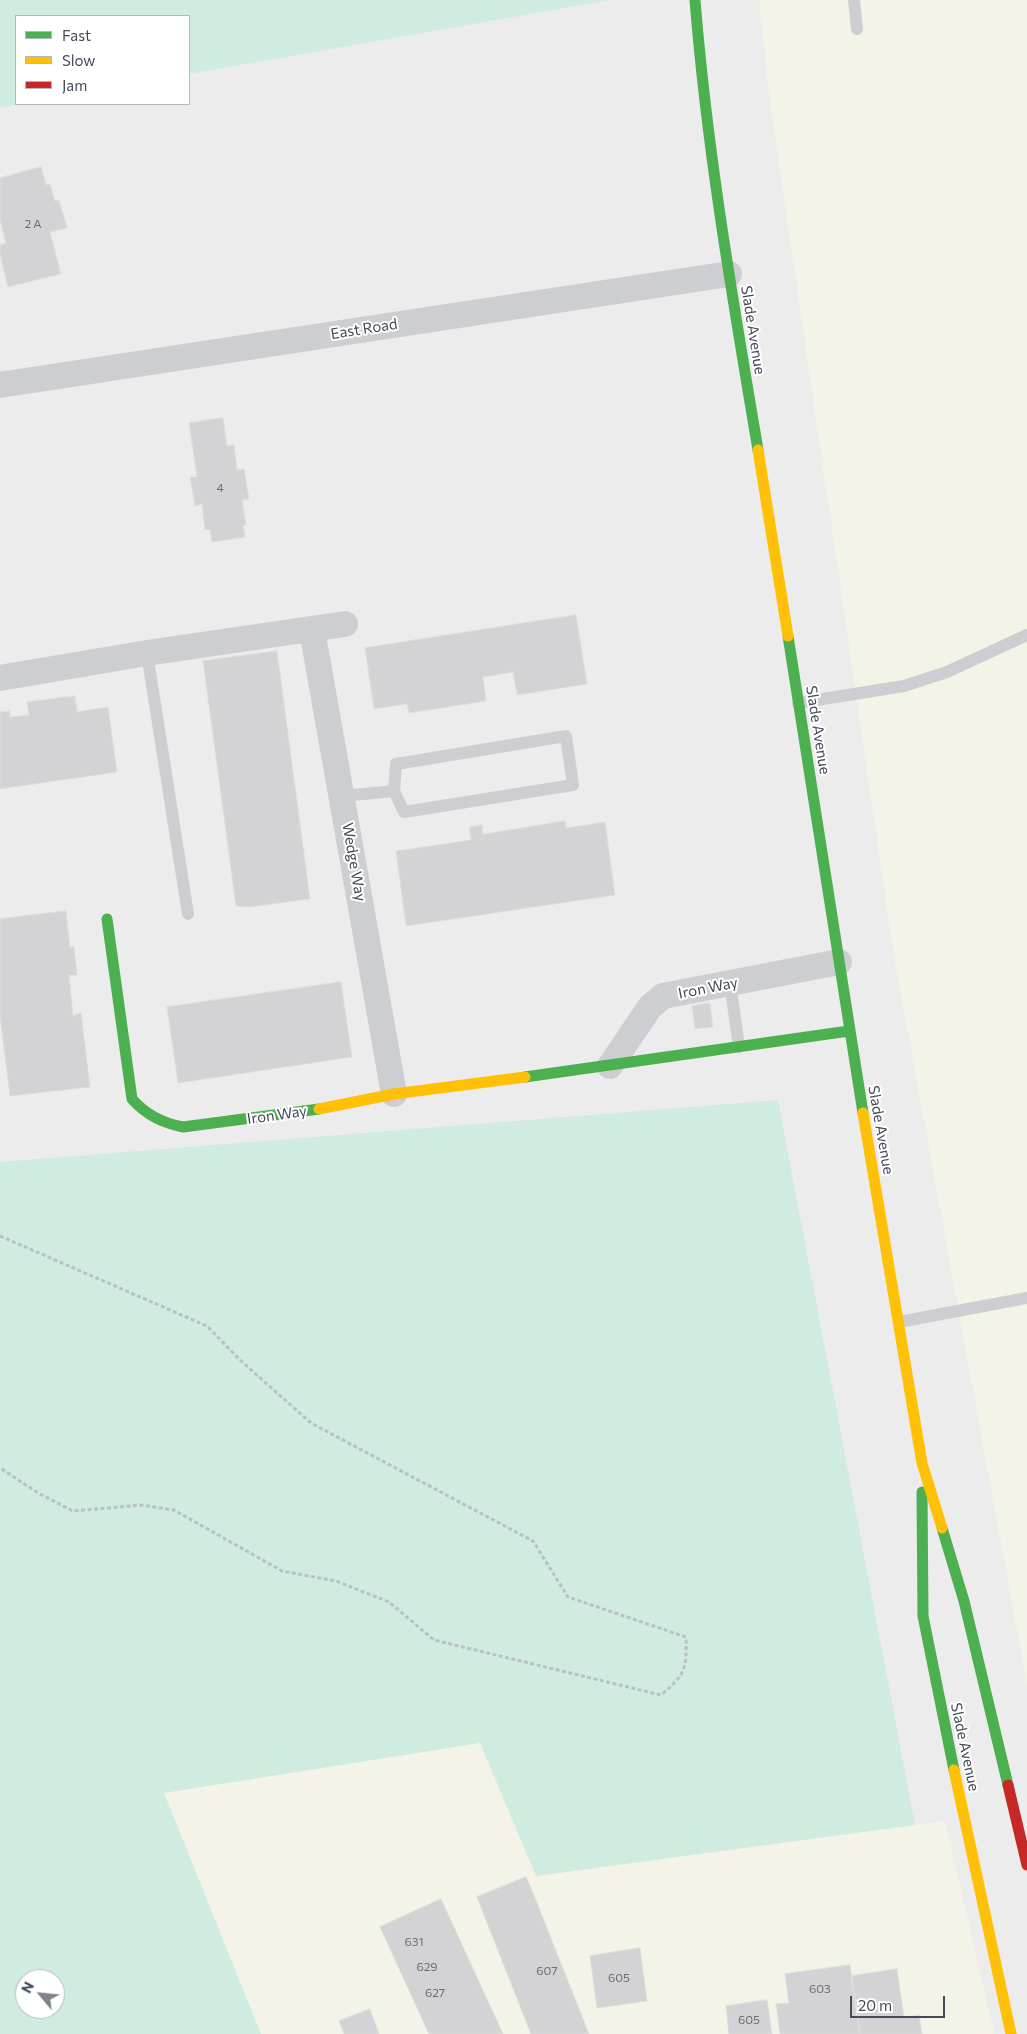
<!DOCTYPE html>
<style>
body{margin:0}
#map{position:relative;width:1027px;height:2034px;overflow:hidden;background:#edecec;font-family:Commissioner,sans-serif}
canvas{display:block}
.legend{position:absolute;left:15px;top:15px;width:175px;height:90px;box-sizing:border-box;background:#fff;border:1px solid #b4b7bc;margin:0;padding:6px 9px;list-style:none;font-size:15px;color:#444a58}
.legend li{display:flex;align-items:center;gap:10px;height:25px}
.legend b{width:25px;border:1px solid #b4b7bc}
.north{position:absolute;left:15px;top:1969px;width:50px;height:50px;box-sizing:border-box;background:#fff;border:1px solid #b4b7bc;border-radius:50%;rotate:298deg;font-size:14px;font-weight:700;line-height:20px;text-align:center;color:#444a58}
.north::after{content:'';display:block;margin:auto;width:18px;height:22px;background:#7f838c;clip-path:polygon(50% 0,100% 100%,50% 72%,0 100%)}
.scale{position:absolute;left:850px;top:1996px;width:95px;height:22px;box-sizing:border-box;border:2px solid #444a58;border-top:0;padding-left:6px;font-size:15px;line-height:18px;white-space:nowrap;color:#444a58;-webkit-text-stroke:4px #fff;paint-order:stroke}
</style>
<div id="map">
<canvas width="1027" height="2034"></canvas>
<ul class="legend">
<li><b style="height:6px;background:#4caf50"></b>Fast</li>
<li><b style="height:6px;background:#ffc107"></b>Slow</li>
<li><b style="height:6px;background:#c62828"></b>Jam</li>
</ul>
<div class="north">N</div>
<div class="scale">20 m</div>
</div>
<script>
const ctx = document.querySelector('canvas').getContext('2d');
ctx.lineJoin = 'round';
function fill(path, color) {
  ctx.fillStyle = color;
  ctx.fill(path, 'evenodd');
}
function strokePath(path, color, width, dash) {
  ctx.strokeStyle = color;
  ctx.lineWidth = width;
  ctx.lineCap = dash ? 'butt' : 'round';
  ctx.setLineDash(dash || []);
  ctx.stroke(path);
}
function write(font, color, halo, rows, align = 'center') {
  ctx.font = font + ' Commissioner,sans-serif';
  ctx.lineWidth = 4;
  ctx.setLineDash([]);
  ctx.textBaseline = 'middle';
  ctx.strokeStyle = halo;
  ctx.fillStyle = color;
  for (const [text, x, y, turn = 0] of rows) {
    ctx.save();
    ctx.translate(x, y);
    ctx.rotate((+turn || 0) * Math.PI / 180);
    ctx.textAlign = isNaN(turn) ? turn : align;
    if (halo) ctx.strokeText(text, 0, 0);
    ctx.fillText(text, 0, 0);
    ctx.restore();
  }
}
fill(new Path2D(`
 M759 0H1027V1685L894 956 770 100Z
 M480 1743 536 1876 945 1821 994 2034H261L163 1793Z`), '#f4f3e7');
fill(new Path2D(`
 M0 0H610L189 74V16H16V104H20L0 107Z
 M778 1100 915 1825 536 1876 480 1743 164 1793 261 2034H0V1162ZM25 1979H55V2009H25Z`), '#d0ece1');
const building = new Path2D(`
 M41 167 46 185 50 184 55 201 59 200 67 228 50 232 61 274 8 287 0 254V245L6 243 0 220V178Z
 M223 418 227 446 234 445 237 470 244 469 249 499 242 500 246 525H243L245 537 212 542 210 529 205 530 202 504 195 506 190 477H197L189 423Z
 M576 615 587 684 517 695 513 672 483 677 486 701 409 713 407 704 374 709 365 648Z
 M277 651 310 899 249 907 236 906 203 661Z
 M75 696 77 712 108 707 117 772 0 789V712L10 711V717L29 715 27 702Z
 M565 821 566 828 605 822 615 895 406 926 396 851 471 840 469 827 482 825 483 834Z
 M66 911 70 948 74 946 77 975H69L73 1016 81 1013 90 1087 10 1096 0 1016V919Z
 M341 982 352 1057 178 1083 167 1007Z
 M710 1003 713 1027 695 1029 692 1006Z
 M526 1877 533 1893 589 2034H531L477 1897Z
 M441 1899 503 2034H429L380 1927Z
 M640 1948 647 2001 597 2008 590 1956Z
 M850 1965 860 2034H780L776 2004 789 2003 785 1974Z
 M897 1969 904 2018 919 2015 922 2034H860L851 1976Z
 M767 2000 772 2034H729L726 2006Z
 M370 2009 379 2034H344L339 2021Z`);
fill(building, '#d3d3d5');
strokePath(building, '#dededf', 1);
strokePath(new Path2D(`
 M0 1236 207 1326 240 1360 311 1423 533 1541 568 1597 686 1637C687 1669 685 1675 661 1695L434 1640 389 1602 336 1581 282 1571 174 1510 141 1505 73 1511 40 1494 0 1468`), '#b7c2c2', 3, [4, 2.5]);
strokePath(new Path2D(`
 M854 0 857 29
 M147 653 188 914
 M798 703 904 686 947 672 1027 635
 M343 796 394 791 404 812 573 785 566 736 396 764 394 791
 M730 983 739 1047
 M899 1322 1027 1298`), '#cdced2', 12);
strokePath(new Path2D(`
 M0 385 729 274
 M312 630 394 1094
 M0 678 147 653 345 624
 M610 1066 650 1007 663 996 839 962`), '#cdced2', 26);
strokePath(new Path2D(`
 M695 0C707 151 733 301 758 450
 M788 636 863 1113
 M107 919 132 1099C146 1115 162 1123 183 1127L319 1109
 M525 1077 849 1031
 M922 1492 923 1616 954 1770
 M942 1528 964 1601 1008 1785`), '#4caf50', 11);
strokePath(new Path2D(`
 M758 450 788 636
 M319 1109 394 1094 525 1077
 M863 1113 922 1463 942 1528
 M954 1770 1011 2034`), '#ffc107', 11);
strokePath(new Path2D(`
 M1008 1785 1027 1865`), '#c62828', 11);
write('12px', '#6a6e79', null, [
 ["2 A",33,224],
 ["4",220,488],
 ["631",414,1942],
 ["629",427,1967],
 ["607",547,1971],
 ["605",619,1978],
 ["603",820,1989],
 ["627",435,1993],
 ["605",749,2020]
]);
write('15px', '#444a58', '#fff', [
 ["East Road",364,329,-9],
 ["Slade Avenue",753,330,81],
 ["Slade Avenue",818,730,81],
 ["Wedge Way",354,862,80],
 ["Iron Way",708,988,-11],
 ["Iron Way",277,1115,-8],
 ["Slade Avenue",881,1130,80],
 ["Slade Avenue",965,1747,78]
]);
</script>
